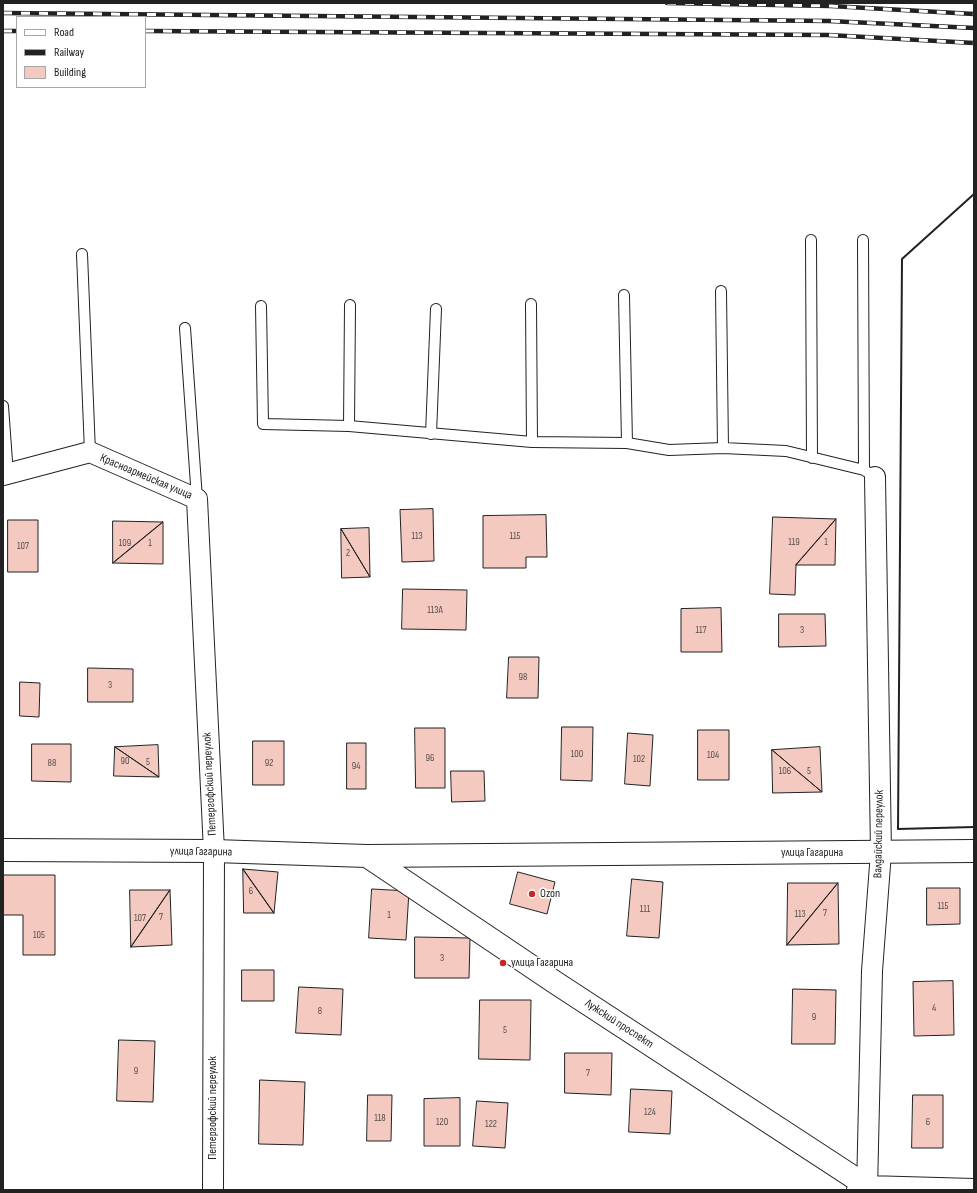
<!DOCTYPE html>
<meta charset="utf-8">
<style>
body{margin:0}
#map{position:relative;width:977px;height:1193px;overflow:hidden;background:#fff;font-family:"Sofia Sans Condensed",sans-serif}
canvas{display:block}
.frame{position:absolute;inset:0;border:4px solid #222;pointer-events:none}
.legend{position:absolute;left:16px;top:16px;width:130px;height:72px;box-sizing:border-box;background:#fff;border:1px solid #a7a7a7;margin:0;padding:5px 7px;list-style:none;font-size:12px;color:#222}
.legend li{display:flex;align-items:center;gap:8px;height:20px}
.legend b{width:20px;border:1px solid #a7a7a7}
</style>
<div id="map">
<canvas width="977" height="1193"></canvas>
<div class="frame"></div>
<ul class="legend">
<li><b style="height:5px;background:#fff"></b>Road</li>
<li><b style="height:5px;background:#222"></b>Railway</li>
<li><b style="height:11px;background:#f3c9c0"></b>Building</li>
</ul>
</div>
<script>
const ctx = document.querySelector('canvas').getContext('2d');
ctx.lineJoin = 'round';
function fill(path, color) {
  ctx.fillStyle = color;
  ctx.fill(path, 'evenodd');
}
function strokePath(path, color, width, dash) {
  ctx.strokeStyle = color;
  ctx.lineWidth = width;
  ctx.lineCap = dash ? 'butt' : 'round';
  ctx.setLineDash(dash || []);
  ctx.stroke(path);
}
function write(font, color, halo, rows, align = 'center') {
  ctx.font = font + ' "Sofia Sans Condensed",sans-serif';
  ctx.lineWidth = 3;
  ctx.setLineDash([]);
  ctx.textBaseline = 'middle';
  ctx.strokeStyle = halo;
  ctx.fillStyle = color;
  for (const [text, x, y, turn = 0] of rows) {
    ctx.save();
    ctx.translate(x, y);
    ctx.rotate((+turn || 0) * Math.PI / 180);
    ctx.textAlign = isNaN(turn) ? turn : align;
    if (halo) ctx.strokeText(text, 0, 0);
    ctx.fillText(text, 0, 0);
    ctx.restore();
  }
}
const building = new Path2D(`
 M433 509 434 561 402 562 400 510Z
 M546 515 547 557H526V568H483V516Z
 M773 517 836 519 796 565 795 595 770 594Z
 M836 519 835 565H796Z
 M8 520H38V572H8Z
 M113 521 163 522 113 563Z
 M163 522V564L113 563Z
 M369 528 370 577 341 529Z
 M341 529 370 577 342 578Z
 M403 589 467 590 466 630 402 629Z
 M721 608 722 652H681V609Z
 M779 614H825L826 646 779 647Z
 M509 657H539L538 698H507Z
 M88 668 133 669V702H88Z
 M20 682 40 683 39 717 20 716Z
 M562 727H593L592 781 561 780Z
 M415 728H445V788H416Z
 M698 730H729V780H698Z
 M628 733 653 735 650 786 625 784Z
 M253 741H284V785H253Z
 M347 743H366V789H347Z
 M32 744H71V782L32 781Z
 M158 745 159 777 115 747Z
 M115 747 159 777 114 776Z
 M820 747 822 792 772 750Z
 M772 750 822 792 773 793Z
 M451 771H484L485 801 452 802Z
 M243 869 274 913H244Z
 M243 869 278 872 274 913Z
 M518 872 555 882 547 914 510 904Z
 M3 875H55V955H23V915H3Z
 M632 879 663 882 659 938 627 936Z
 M788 883H838L787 945Z
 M838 883 839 944 787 945Z
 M927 888H960V924L927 925Z
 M372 889 409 891 406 940 369 938Z
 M130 890H170L131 947Z
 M170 890 172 945 131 947Z
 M415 937 470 938 469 978H415Z
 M242 970H274V1001H242Z
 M953 981 954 1035 914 1036 913 982Z
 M299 987 343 989 341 1035 296 1033Z
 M793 989 836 990 835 1044H792Z
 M480 1000H531L530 1060 479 1059Z
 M119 1040 155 1041 153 1102 117 1101Z
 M565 1053H612L611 1095 565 1093Z
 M260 1080 305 1082 303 1145 259 1144Z
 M631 1089 672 1091 670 1134 629 1132Z
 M368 1095H392L391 1141H367Z
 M913 1095H943V1148H912Z
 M460 1098V1146H424V1099Z
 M477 1101 508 1103 505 1148 473 1146Z`);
fill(building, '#f3c9c0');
strokePath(building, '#222', 1);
const service = new Path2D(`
 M811 240 812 458
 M863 240 864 470
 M82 254 90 452
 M721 291 723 448
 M624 295 627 443
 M531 304 532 442
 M261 306 263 424 349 426 532 442 627 443 669 450 723 448 786 451 864 470 875 477
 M185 328 197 499
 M3 406 8 475
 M349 426 350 305
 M431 434 436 309`);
const minor = new Path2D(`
 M3 475 90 452 197 499 214 851 213 1190
 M857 1190 867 1186 974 1189
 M867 1190 872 971 881 852 875 477`);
const tertiary = new Path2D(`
 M3 850 214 851 367 856 974 851
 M367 856 556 983 873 1190`);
strokePath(service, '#222', 12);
strokePath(minor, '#222', 22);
strokePath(tertiary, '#222', 24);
strokePath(service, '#fff', 10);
strokePath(minor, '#fff', 20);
strokePath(tertiary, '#fff', 22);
const rail = new Path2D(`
 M667 3 831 6 974 14
 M3 13 829 21 974 28
 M3 31H17
 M145 31 828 35 974 43`);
strokePath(rail, '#222', 4.5);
strokePath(rail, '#fff', 3, [9]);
strokePath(new Path2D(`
 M974 194 902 259 898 829 974 827`), '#222', 2);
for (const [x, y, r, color] of [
 [532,894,4,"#c62828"],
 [503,963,4,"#c62828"]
]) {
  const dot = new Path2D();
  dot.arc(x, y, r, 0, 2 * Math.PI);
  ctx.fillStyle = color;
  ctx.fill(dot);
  strokePath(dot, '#fff', 1.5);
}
write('10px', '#564c4a', null, [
 ["113",417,536],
 ["115",515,536],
 ["119",794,542],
 ["1",826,542],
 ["109",125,543],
 ["1",150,543],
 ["107",23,546],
 ["2",348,553],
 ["113А",435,610],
 ["117",701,630],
 ["3",802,630],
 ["98",523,677],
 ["3",110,685],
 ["100",577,754],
 ["104",713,755],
 ["96",430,758],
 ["102",639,759],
 ["90",125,761],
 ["5",148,762],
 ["88",52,763],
 ["92",269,763],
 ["94",356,766],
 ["106",785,771],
 ["5",809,771],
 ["6",251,891],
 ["115",943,906],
 ["111",645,909],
 ["7",825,913],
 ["113",800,914],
 ["1",389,915],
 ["7",161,917],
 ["107",140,918],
 ["105",39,935],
 ["3",442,958],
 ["4",934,1008],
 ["8",320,1011],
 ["9",814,1017],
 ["5",505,1030],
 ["9",136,1071],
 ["7",588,1073],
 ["124",650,1112],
 ["118",380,1118],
 ["120",442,1122],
 ["6",928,1122],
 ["122",491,1124]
]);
write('12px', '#222', '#fff', [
 ["Красноармейская улица",146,477,23],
 ["Петергофский переулок",210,784,-93],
 ["Валдайский переулок",879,834,-89],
 ["улица Гагарина",201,852,1],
 ["улица Гагарина",812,853],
 ["Лужский проспект",619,1024,33],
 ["Петергофский переулок",213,1108,-90]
]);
write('12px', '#222', '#fff', [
 ["Ozon",540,894],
 ["улица Гагарина",511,963]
], 'left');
</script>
